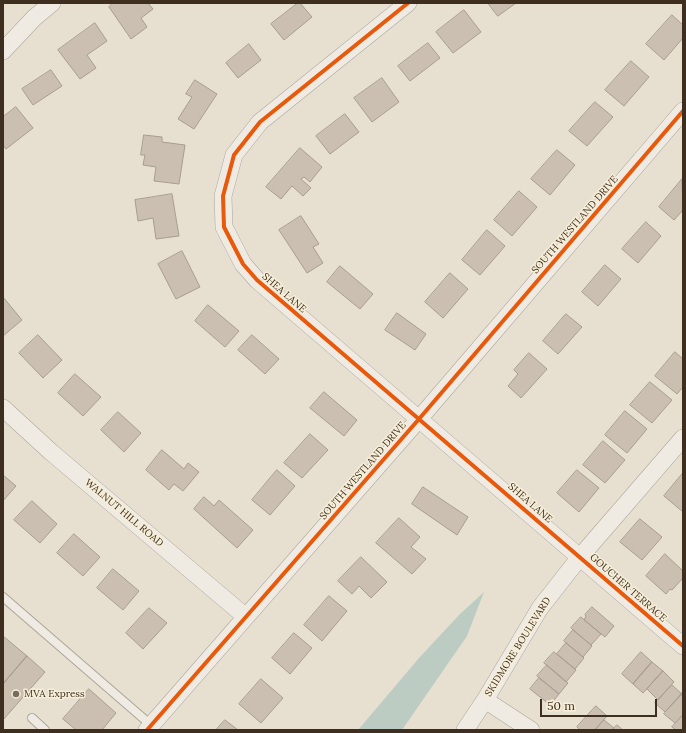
<!DOCTYPE html>
<style>
body{margin:0}
#map{position:relative;width:686px;height:733px;overflow:hidden;background:#e7e0d1;font-family:Lora,serif}
canvas{display:block}
.frame{position:absolute;inset:0;border:4px solid #3d2e20;pointer-events:none}
.scale{position:absolute;left:540px;top:699px;width:117px;height:18px;box-sizing:border-box;border:2px solid #3d2e20;border-top:0;padding-left:5px;font-size:12px;line-height:14px;white-space:nowrap;color:#3d2e20;-webkit-text-stroke:3px #f7eed8;paint-order:stroke}
</style>
<div id="map">
<canvas width="686" height="733"></canvas>
<div class="frame"></div>
<div class="scale">50 m</div>
</div>
<script>
const ctx = document.querySelector('canvas').getContext('2d');
ctx.lineJoin = 'round';
function fill(path, color) {
  ctx.fillStyle = color;
  ctx.fill(path, 'evenodd');
}
function strokePath(path, color, width, dash) {
  ctx.strokeStyle = color;
  ctx.lineWidth = width;
  ctx.lineCap = dash ? 'butt' : 'round';
  ctx.setLineDash(dash || []);
  ctx.stroke(path);
}
function write(font, color, halo, rows, align = 'center') {
  ctx.font = font + ' Lora,serif';
  ctx.lineWidth = 3;
  ctx.setLineDash([]);
  ctx.textBaseline = 'middle';
  ctx.strokeStyle = halo;
  ctx.fillStyle = color;
  for (const [text, x, y, turn = 0] of rows) {
    ctx.save();
    ctx.translate(x, y);
    ctx.rotate((+turn || 0) * Math.PI / 180);
    ctx.textAlign = isNaN(turn) ? turn : align;
    if (halo) ctx.strokeText(text, 0, 0);
    ctx.fillText(text, 0, 0);
    ctx.restore();
  }
}
fill(new Path2D(`
 M484 592 467 636 402 730H358L419 658 459 615Z`), '#bcccc2');
const building = new Path2D(`
 M113 3H148L153 9 141 18 147 27 131 39 109 7Z
 M298 3H300L312 17 284 40 271 24Z
 M488 3H516L498 16Z
 M464 10 481 32 453 53 436 32Z
 M672 15 683 25V38L664 60 646 44Z
 M95 23 107 41 87 55 96 68 80 79 58 50Z
 M428 43 440 58 410 81 398 66Z
 M249 44 261 60 238 78 226 63Z
 M631 61 649 77 624 106 605 90Z
 M51 70 62 86 33 105 22 89Z
 M382 78 399 102 372 122 354 98Z
 M195 80 217 94 194 129 178 119 192 97 186 94Z
 M595 102 613 117 587 146 569 131Z
 M16 107 33 128 6 149 3 145V117Z
 M345 114 359 132 330 154 316 136Z
 M144 135 162 137V142L185 145 179 184 154 181 156 167 143 165 145 155H141Z
 M300 148 322 167 310 182 304 177 301 179 311 188 303 196 292 186 281 199 266 187Z
 M557 150 575 165 550 195 531 179Z
 M682 179 683 210 674 220 659 207Z
 M519 191 537 207 512 236 494 220Z
 M172 194 179 236 156 239 153 218 138 221 135 200Z
 M301 216 319 244 313 247 323 263 307 273 279 230Z
 M646 222 661 236 638 263 622 249Z
 M487 230 505 246 480 275 462 260Z
 M182 251 200 287 176 299 158 264Z
 M605 265 621 279 598 306 582 292Z
 M340 266 373 294 360 309 327 282Z
 M450 273 468 289 443 318 425 302Z
 M3 297 22 320 3 336Z
 M208 305 239 331 225 347 195 321Z
 M397 313 426 334 415 350 385 330Z
 M566 314 582 327 558 354 543 341Z
 M38 335 62 360 43 378 19 353Z
 M252 335 279 359 265 374 238 350Z
 M675 352 683 359V387L677 394 655 376Z
 M529 353 547 369 521 398 508 386 518 374 514 370Z
 M75 374 101 397 83 416 58 393Z
 M650 382 672 400 652 423 630 405Z
 M324 392 357 420 344 436 310 408Z
 M625 411 647 429 627 453 605 435Z
 M118 412 141 433 124 452 101 430Z
 M310 434 328 450 302 478 284 463Z
 M603 441 625 460 605 483 583 465Z
 M162 450 184 469 188 463 199 472 183 491 174 484 169 490 146 470Z
 M277 470 295 486 270 515 252 500Z
 M577 470 599 488 579 512 557 493Z
 M683 473V512L664 496Z
 M3 475 16 486 3 501Z
 M423 487 468 517 457 535 412 504Z
 M204 497 214 506 219 500 253 530 237 548 194 509Z
 M32 501 57 524 40 543 14 520Z
 M399 518 420 537 411 547 426 559 412 574 376 543Z
 M640 519 662 537 642 560 620 542Z
 M74 534 100 557 83 576 57 553Z
 M665 554 683 571V578L672 590 670 589 666 594 646 576Z
 M361 557 387 582 371 598 359 586 352 594 338 581Z
 M113 569 139 591 123 610 97 588Z
 M329 596 347 611 322 641 304 625Z
 M592 607 614 626 605 637 584 620 586 616 585 615Z
 M149 608 167 623 143 649 126 633Z
 M581 617 601 634 591 645 571 628Z
 M573 630 592 646 583 657 564 641Z
 M294 633 312 648 290 674 272 658Z
 M3 636 27 656 3 684Z
 M566 643 584 658 575 669 557 654Z
 M554 652 576 670 566 682 544 663Z
 M641 652 652 662 633 684 622 674Z
 M27 656 45 672 3 720V684Z
 M652 662 663 671 643 693 633 684Z
 M547 665 568 683 559 694 537 676Z
 M663 671 674 682 658 700 647 689Z
 M539 678 559 694 550 705 530 689Z
 M261 679 283 698 261 723 239 704Z
 M672 685 682 694 665 712 655 703Z
 M89 689 116 713 102 730H76L63 719Z
 M683 692V715L675 723 664 714Z
 M596 706 607 716 595 730H580L577 727Z
 M683 715V730H676L672 727Z
 M225 720 238 730H216Z
 M604 720 614 728 612 730H595Z
 M617 725 623 730H612Z`);
fill(building, '#cbbfb2');
strokePath(building, '#a89c90', 1);
const lane = new Path2D(`
 M3 597 151 725
 M32 718 45 730`);
const street = new Path2D(`
 M408 3 260 122 234 155 223 196 224 227 243 264 257 280 683 646
 M3 51 34 18 52 3
 M3 408 51 452 246 617
 M485 700 531 730
 M147 730 419 419 683 111
 M465 730 485 700 540 608 580 557 683 438`);
strokePath(lane, '#ada599', 10);
strokePath(street, '#ada599', 18);
strokePath(lane, '#efebe3', 8);
strokePath(street, '#efebe3', 17);
strokePath(new Path2D(`
 M408 3 260 122 234 155 223 196 224 227 243 264 257 280 683 646
 M147 730 419 419 683 111`), '#e8590c', 4);
for (const [x, y, r, color] of [
 [16,694,4,"#786c5e"]
]) {
  const dot = new Path2D();
  dot.arc(x, y, r, 0, 2 * Math.PI);
  ctx.fillStyle = color;
  ctx.fill(dot);
  strokePath(dot, '#f7eed8', 1.5);
}
write('10px', '#3d2e20', '#f7eed8', [
 ["SOUTH WESTLAND DRIVE",575,225,-49],
 ["SHEA LANE",284,293,41],
 ["SOUTH WESTLAND DRIVE",363,471,-49],
 ["SHEA LANE",530,503,41],
 ["WALNUT HILL ROAD",124,513,40],
 ["GOUCHER TERRACE",628,588,41],
 ["SKIDMORE BOULEVARD",518,647,-58]
]);
write('10px', '#3d2e20', '#f7eed8', [
 ["MVA Express",24,694]
], 'left');
</script>
